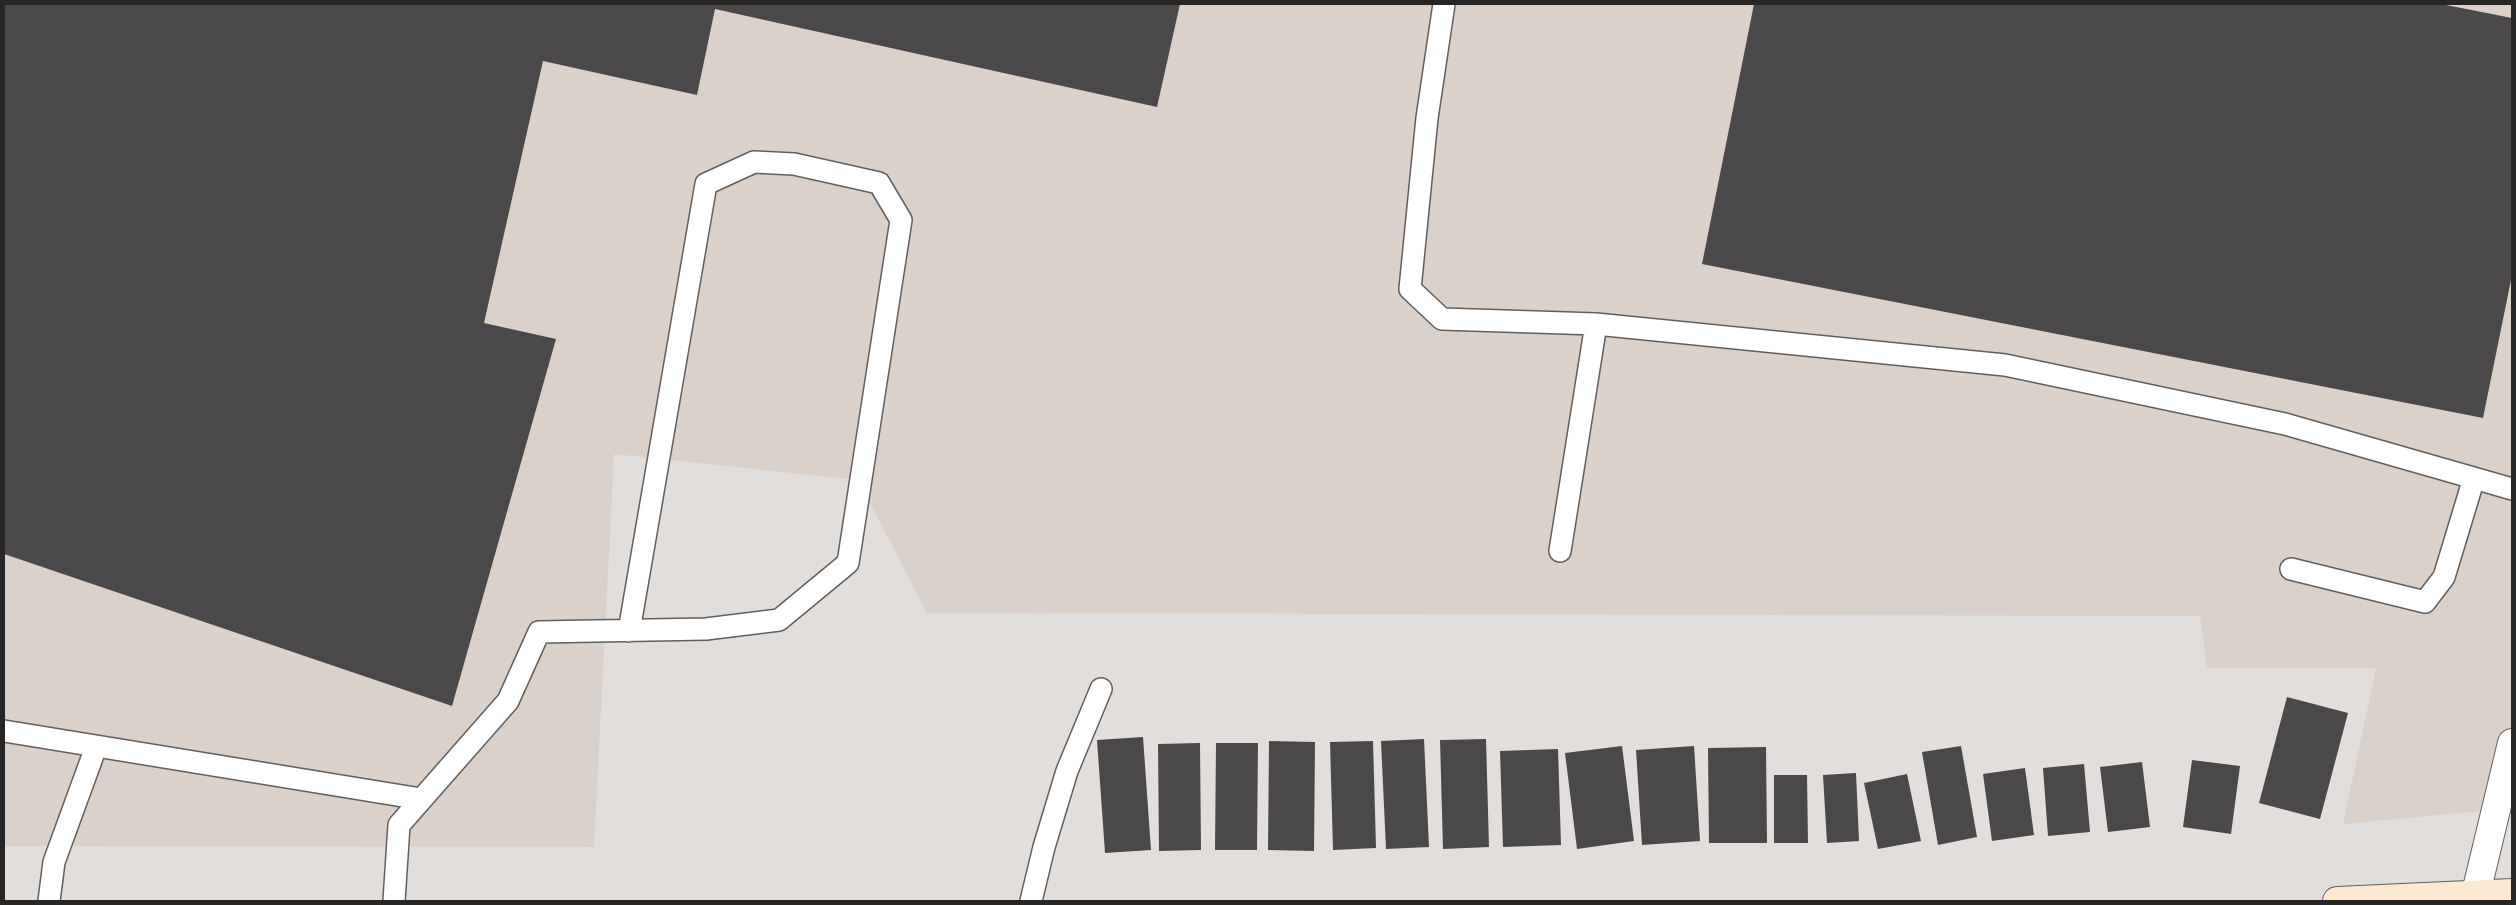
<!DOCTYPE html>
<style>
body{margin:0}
#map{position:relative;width:2516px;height:905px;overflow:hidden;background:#e1dedc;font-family:"Fira Sans",sans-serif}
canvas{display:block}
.frame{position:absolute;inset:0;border:5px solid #272625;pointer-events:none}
</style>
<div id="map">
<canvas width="2516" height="905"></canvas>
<div class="frame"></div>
</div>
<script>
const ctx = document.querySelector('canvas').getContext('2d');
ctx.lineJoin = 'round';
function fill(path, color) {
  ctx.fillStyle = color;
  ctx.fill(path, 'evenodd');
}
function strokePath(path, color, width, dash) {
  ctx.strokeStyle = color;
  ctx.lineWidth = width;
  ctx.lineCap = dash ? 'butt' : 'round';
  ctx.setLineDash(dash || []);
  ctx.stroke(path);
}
fill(new Path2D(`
 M4 4H2512V808L2343 824 2376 668H2207L2200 616 927 613 858 480 614 454 594 847 4 846Z`), '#dbd1cb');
fill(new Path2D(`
 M4 4H1180L1157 107 715 9 697 95 543 61 484 323 556 339 452 706 4 554Z
 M1754 4H2441L2512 18V275L2483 418 1702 264Z
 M2287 697 2348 713 2320 819 2259 803Z
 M1143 737 1151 850 1105 853 1097 740Z
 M1424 739 1429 847 1386 849 1381 741Z
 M1486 739 1489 847 1443 849 1440 740Z
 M1269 741 1315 742 1314 851 1268 850Z
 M1373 741 1376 848 1333 850 1330 742Z
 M1200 743 1201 850 1159 851 1158 744Z
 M1216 743H1258L1257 850H1215Z
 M1622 746 1634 841 1577 849 1565 753Z
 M1694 746 1700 841 1642 845 1636 750Z
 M1961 746 1977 837 1938 845 1922 752Z
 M1766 747 1767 843H1709L1708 748Z
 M1558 749 1561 845 1503 847 1500 751Z
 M2192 760 2240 766 2231 834 2183 827Z
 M2142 762 2150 827 2108 832 2100 767Z
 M2084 764 2090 832 2048 836 2043 768Z
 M2025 768 2034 835 1992 841 1983 774Z
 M1856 773 1859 841 1827 843 1823 775Z
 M1907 774 1921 841 1878 849 1864 783Z
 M1774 775H1807L1808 843H1774Z`), '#4b4849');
const service = new Path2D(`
 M1444 4 1427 118 1410 289 1442 319 1596 324 2005 365 2285 424 2512 489
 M1560 551 1596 324
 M2291 569 2425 602 2444 577 2474 478
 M4 731 421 799
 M49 901 54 862 96 747
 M394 901 399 825 508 701 539 632 706 629 779 620 848 563 901 220 879 183 794 164 754 162 706 184 629 631
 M1031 901 1044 847 1067 771 1101 689`);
const minor = new Path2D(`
 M2474 901 2512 743`);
const secondary = new Path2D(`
 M2337 901 2512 893`);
strokePath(service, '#615f5d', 24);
strokePath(minor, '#615f5d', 30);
strokePath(secondary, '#615f5d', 30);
strokePath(service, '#fff', 21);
strokePath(minor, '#fff', 28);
strokePath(secondary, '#fbead1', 28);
</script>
